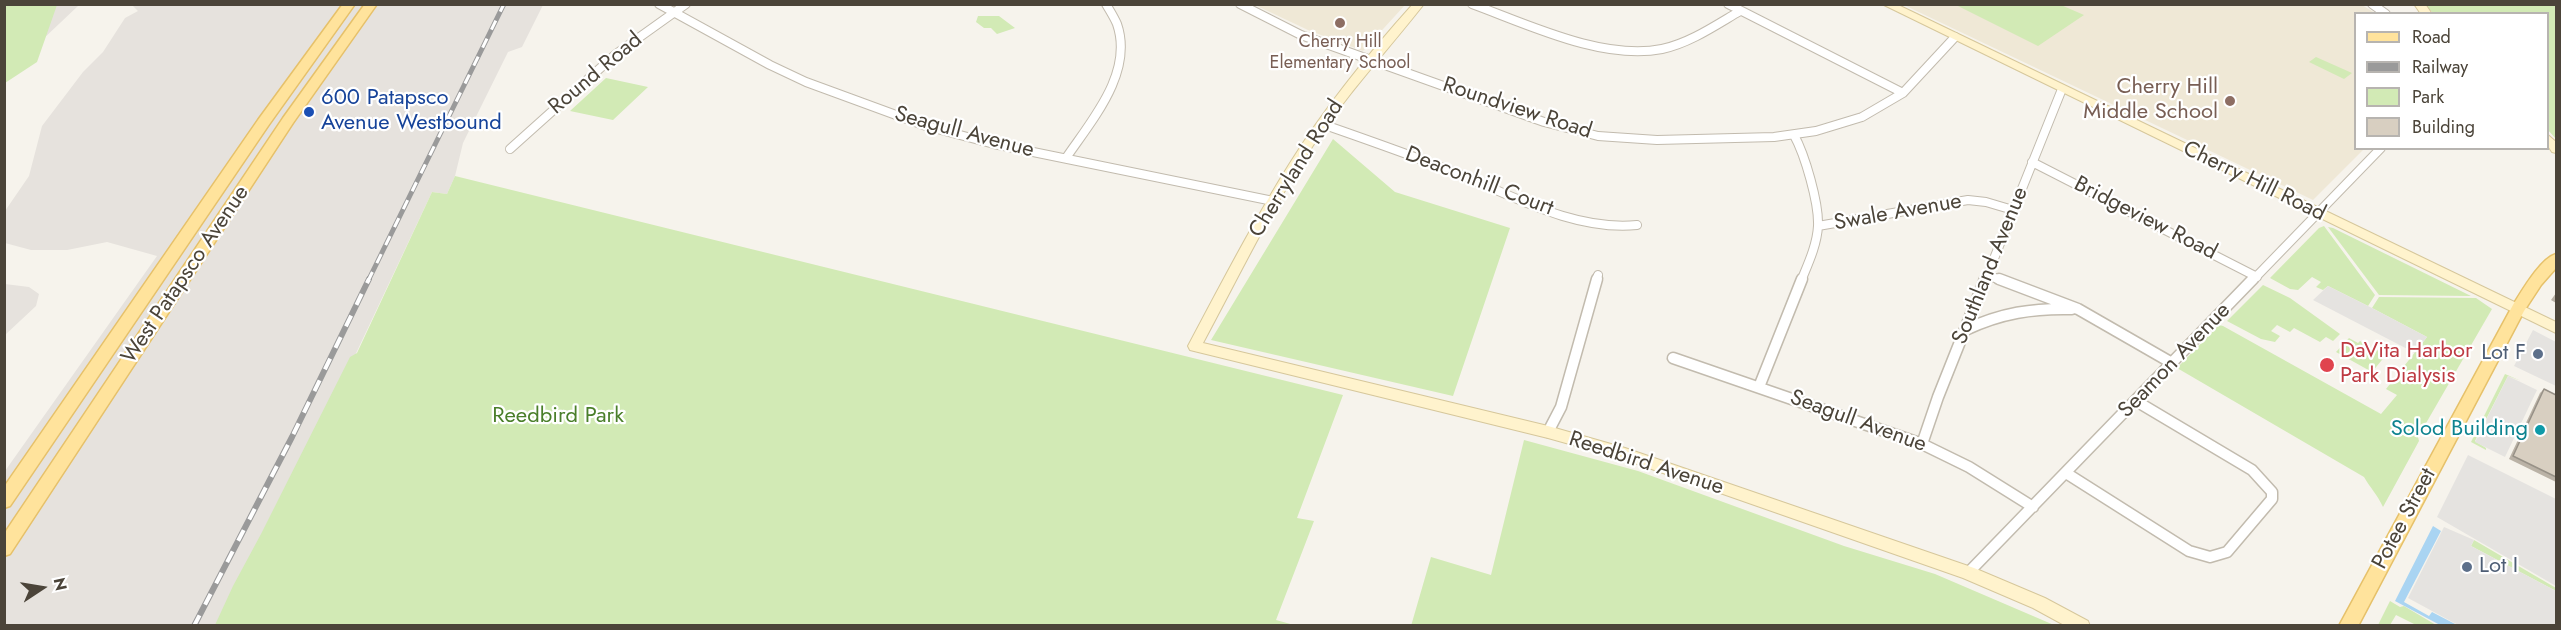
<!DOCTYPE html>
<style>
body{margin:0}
#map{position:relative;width:2561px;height:630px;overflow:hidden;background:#f6f3ec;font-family:Jost,sans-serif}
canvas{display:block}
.frame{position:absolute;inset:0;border:6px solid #4b4439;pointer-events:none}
.legend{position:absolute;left:2354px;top:12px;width:195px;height:138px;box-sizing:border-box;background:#fff;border:2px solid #b7b4b0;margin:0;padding:8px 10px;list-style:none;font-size:18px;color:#4b4439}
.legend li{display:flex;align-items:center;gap:12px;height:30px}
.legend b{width:30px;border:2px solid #b7b4b0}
.north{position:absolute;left:12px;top:558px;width:60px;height:60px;-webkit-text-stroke:4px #fff;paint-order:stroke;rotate:78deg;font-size:16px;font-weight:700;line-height:24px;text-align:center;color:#4b4439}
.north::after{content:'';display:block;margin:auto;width:21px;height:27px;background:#4b4439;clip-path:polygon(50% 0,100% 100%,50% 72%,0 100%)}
</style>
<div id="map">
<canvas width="2561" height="630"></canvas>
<div class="frame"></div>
<ul class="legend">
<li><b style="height:8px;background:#ffe39c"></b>Road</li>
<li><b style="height:8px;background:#9a9a9a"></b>Railway</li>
<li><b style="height:16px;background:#d2eab5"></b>Park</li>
<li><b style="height:16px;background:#d8cfc1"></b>Building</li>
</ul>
<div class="north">N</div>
</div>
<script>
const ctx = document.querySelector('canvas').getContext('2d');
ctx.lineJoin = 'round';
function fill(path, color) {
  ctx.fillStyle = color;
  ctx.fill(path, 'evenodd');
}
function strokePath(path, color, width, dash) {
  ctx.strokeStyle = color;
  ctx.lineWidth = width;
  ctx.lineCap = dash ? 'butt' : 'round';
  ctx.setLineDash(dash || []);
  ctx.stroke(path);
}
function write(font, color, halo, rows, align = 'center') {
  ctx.font = font + ' Jost,sans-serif';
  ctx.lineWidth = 4.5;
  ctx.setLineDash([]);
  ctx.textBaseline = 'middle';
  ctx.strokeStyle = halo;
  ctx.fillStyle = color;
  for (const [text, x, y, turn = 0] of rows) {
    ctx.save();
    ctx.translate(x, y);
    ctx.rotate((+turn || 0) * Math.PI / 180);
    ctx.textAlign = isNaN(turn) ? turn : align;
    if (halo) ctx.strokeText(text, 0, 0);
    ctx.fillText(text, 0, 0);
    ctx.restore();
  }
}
fill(new Path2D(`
 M23 5H90L78 6 5 75 4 49Z
 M132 5H543L522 47 508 52 463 143 455 176 447 194 432 192 228 625 5 626V471L157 256 107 242 67 250H31L5 243V211L29 176 42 126 83 72 103 52 125 18 138 11Z
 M5 284 29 287 39 294 36 306 5 335Z`), '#e6e2dd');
fill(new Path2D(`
 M1255 5H1405L1363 51 1308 30Z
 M1904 5H2362L2375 13 2356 14V148L2364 149 2313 200Z`), '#efe8d6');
fill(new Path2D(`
 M5 4 57 5 37 62 5 83Z
 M1956 5H2061L2084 15 2038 46Z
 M2425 5H2556V139L2548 130V14L2433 13Z
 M978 16H999L1015 28 997 34 991 28H984L976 22Z
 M2316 57 2352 73 2344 79 2309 62Z
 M606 78 648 87 613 120 570 111Z
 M1333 139 1395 192 1510 228 1453 396 1211 340Z
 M455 176 1343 395 1297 518 1314 521 1276 620 1294 625H215L233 586 261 534 350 357 357 353 432 192 447 194Z
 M2324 226 2375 295 2368 306 2328 286 2323 290 2316 287 2321 282 2312 277 2298 290 2290 289 2270 278 2319 228Z
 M2328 227 2333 228 2471 296 2379 295Z
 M2263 285 2290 298 2340 334 2333 341 2326 337 2320 342 2294 328 2290 332 2277 325 2271 331 2280 336 2275 342 2261 339 2227 321Z
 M2379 297 2476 298 2492 309 2418 437 2419 441 2383 507C2377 494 2371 489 2364 477L2177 368 2219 325 2223 326 2381 414 2397 395 2386 389 2427 337 2372 308Z
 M2349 338 2358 343 2360 341 2386 355 2372 372 2336 352Z
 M2505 374 2521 381 2508 376 2475 441 2486 448V450L2471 442Z
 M1524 440 1638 471 1844 546 1935 574 2054 625 1411 626 1431 557 1491 575Z
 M2474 540 2556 588V591L2471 546Z
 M2390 601 2400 607 2404 606 2436 625H2416L2396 615 2390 625H2378Z`), '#d2eab5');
fill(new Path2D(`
 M2328 286 2372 308 2427 337 2415 353 2313 300Z
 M2533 330 2556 342V386L2514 366Z
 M2508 376 2537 390 2505 457 2475 442Z
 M2468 455 2556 499V586L2437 517Z
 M2444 527 2474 540 2471 546 2556 591V625H2458L2408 598Z`), '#e5e3e0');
fill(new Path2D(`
 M2433 526 2441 531 2404 602 2429 616 2432 612 2457 625H2440L2395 601Z`), '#a9d4f2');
const streetFar1 = new Path2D(`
 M659 4 770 65 806 82 926 126 994 144 1273 201
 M1240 4 1301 35 1544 122 1598 136 1657 140 1774 137 1816 131 1862 117 1903 93 1955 37
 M1472 4C1527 24 1603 61 1662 49 1690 43 1716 25 1740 11
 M1728 4 1903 93
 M2372 4 2386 14
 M1322 124C1368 140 1414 156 1459 174 1515 197 1575 231 1637 225
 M1794 135C1805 155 1819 203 1818 226 1817 245 1808 264 1801 281
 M510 149 616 54 686 4
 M1066 158C1091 121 1134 73 1117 24 1114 17 1110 11 1106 4
 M2032 162 2257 277
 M1818 226 1968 200 1986 202 2013 210
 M1987 275 2003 281
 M1596 281 1598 275
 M1985 281 2062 89
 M2252 281 2381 148`);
const street = new Path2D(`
 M1999 279 2078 309 2172 363
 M1965 330C2001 313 2033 308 2072 309
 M1673 358 1922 444 1969 467 2033 507
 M1759 387 1802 279
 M1548 432 1561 407 1597 279
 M1922 444 1938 397 1985 279
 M2066 473 2189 551 2210 557 2227 552 2272 499V492L2252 470 2136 401
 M1968 573 2253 279`);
const secondary = new Path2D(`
 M1413 4H1424C1387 51 1347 94 1314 144 1272 207 1239 276 1203 343L1548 426 1625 448 1974 568 2045 598 2088 621 2090 626H2066L2033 608 1963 578 1623 459 1548 438 1190 350 1188 346C1221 284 1253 222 1290 163 1326 106 1368 54 1413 4Z
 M1882 4H1896L2556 322V333Z
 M2414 4H2425L2432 14H2421Z
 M2548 135 2556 142V153L2552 152 2548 146Z`);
const primary = new Path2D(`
 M343 4H355L268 126 10 506 4 508V487L258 120Z
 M365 4H377L293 123 10 554 4 556V534L283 118Z
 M2556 254V268L2541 285 2524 311 2358 626H2339L2513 305C2522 291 2540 259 2556 254Z`);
strokePath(streetFar1, '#c2bbae', 10);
strokePath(street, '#c2bbae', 13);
strokePath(secondary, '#d6c79b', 2);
strokePath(primary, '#e6c16a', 3);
strokePath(streetFar1, '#fff', 8);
strokePath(street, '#fff', 10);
fill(secondary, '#fff3cd');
fill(primary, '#ffe39c');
const railFar1 = new Path2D(`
 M368 281 504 4`);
const rail = new Path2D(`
 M194 626 292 437 369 279`);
strokePath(railFar1, '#9a9a9a', 5);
strokePath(rail, '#9a9a9a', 6);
strokePath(railFar1, '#fff', 3, [10]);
strokePath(rail, '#fff', 4, [12]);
fill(new Path2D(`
 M2556 293V303L2551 300Z
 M2544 389 2556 395V482L2509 459 2540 393Z`), '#bab2a6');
const building = new Path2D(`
 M2544 389 2556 395V477L2513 456Z`);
fill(building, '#d8cfc1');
strokePath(building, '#979187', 1.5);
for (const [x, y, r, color] of [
 [1340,23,6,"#8d6e63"],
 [2230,101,6,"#8d6e63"],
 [309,112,6,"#1a4fb4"],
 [2538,354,6,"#5c6f8a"],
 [2327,365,8,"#e0444e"],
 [2540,430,6,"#0f9aa8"],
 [2467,567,6,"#5c6f8a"]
]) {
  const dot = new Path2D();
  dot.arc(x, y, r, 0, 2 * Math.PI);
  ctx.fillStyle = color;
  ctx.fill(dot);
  strokePath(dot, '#fff', 2);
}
write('18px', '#785e54', '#fff', [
 ["Cherry Hill",1340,43],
 ["Elementary School",1340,64]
]);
write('22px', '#4b4439', '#fff', [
 ["Round Road",596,74,-40],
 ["Roundview Road",1517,109,18],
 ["Seagull Avenue",964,133,15],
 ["Cherryland Road",1297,169,-58],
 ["Deaconhill Court",1479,182,21],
 ["Cherry Hill Road",2254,182,26],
 ["Swale Avenue",1898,213,-10],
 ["Bridgeview Road",2145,219,27],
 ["Southland Avenue",1991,266,-68],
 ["West Patapsco Avenue",186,275,-56],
 ["Seamon Avenue",2175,361,-46],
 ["Seagull Avenue",1858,422,20],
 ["Reedbird Avenue",1646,464,18],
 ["Potee Street",2405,519,-62]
]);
write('22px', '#785e54', '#fff', [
 ["Cherry Hill",2218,88],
 ["Middle School",2218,113]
], 'right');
write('22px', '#164399', '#fff', [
 ["600 Patapsco",321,99],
 ["Avenue Westbound",321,124]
], 'left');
write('22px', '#be3a42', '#fff', [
 ["DaVita Harbor",2340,352],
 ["Park Dialysis",2340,377]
], 'left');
write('22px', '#4e5e75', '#fff', [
 ["Lot F",2526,354],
 ["Lot I",2479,567,"left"]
], 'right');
write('22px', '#4a7f2a', '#fff', [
 ["Reedbird Park",558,417]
]);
write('22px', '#0d838f', '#fff', [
 ["Solod Building",2528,430]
], 'right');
</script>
